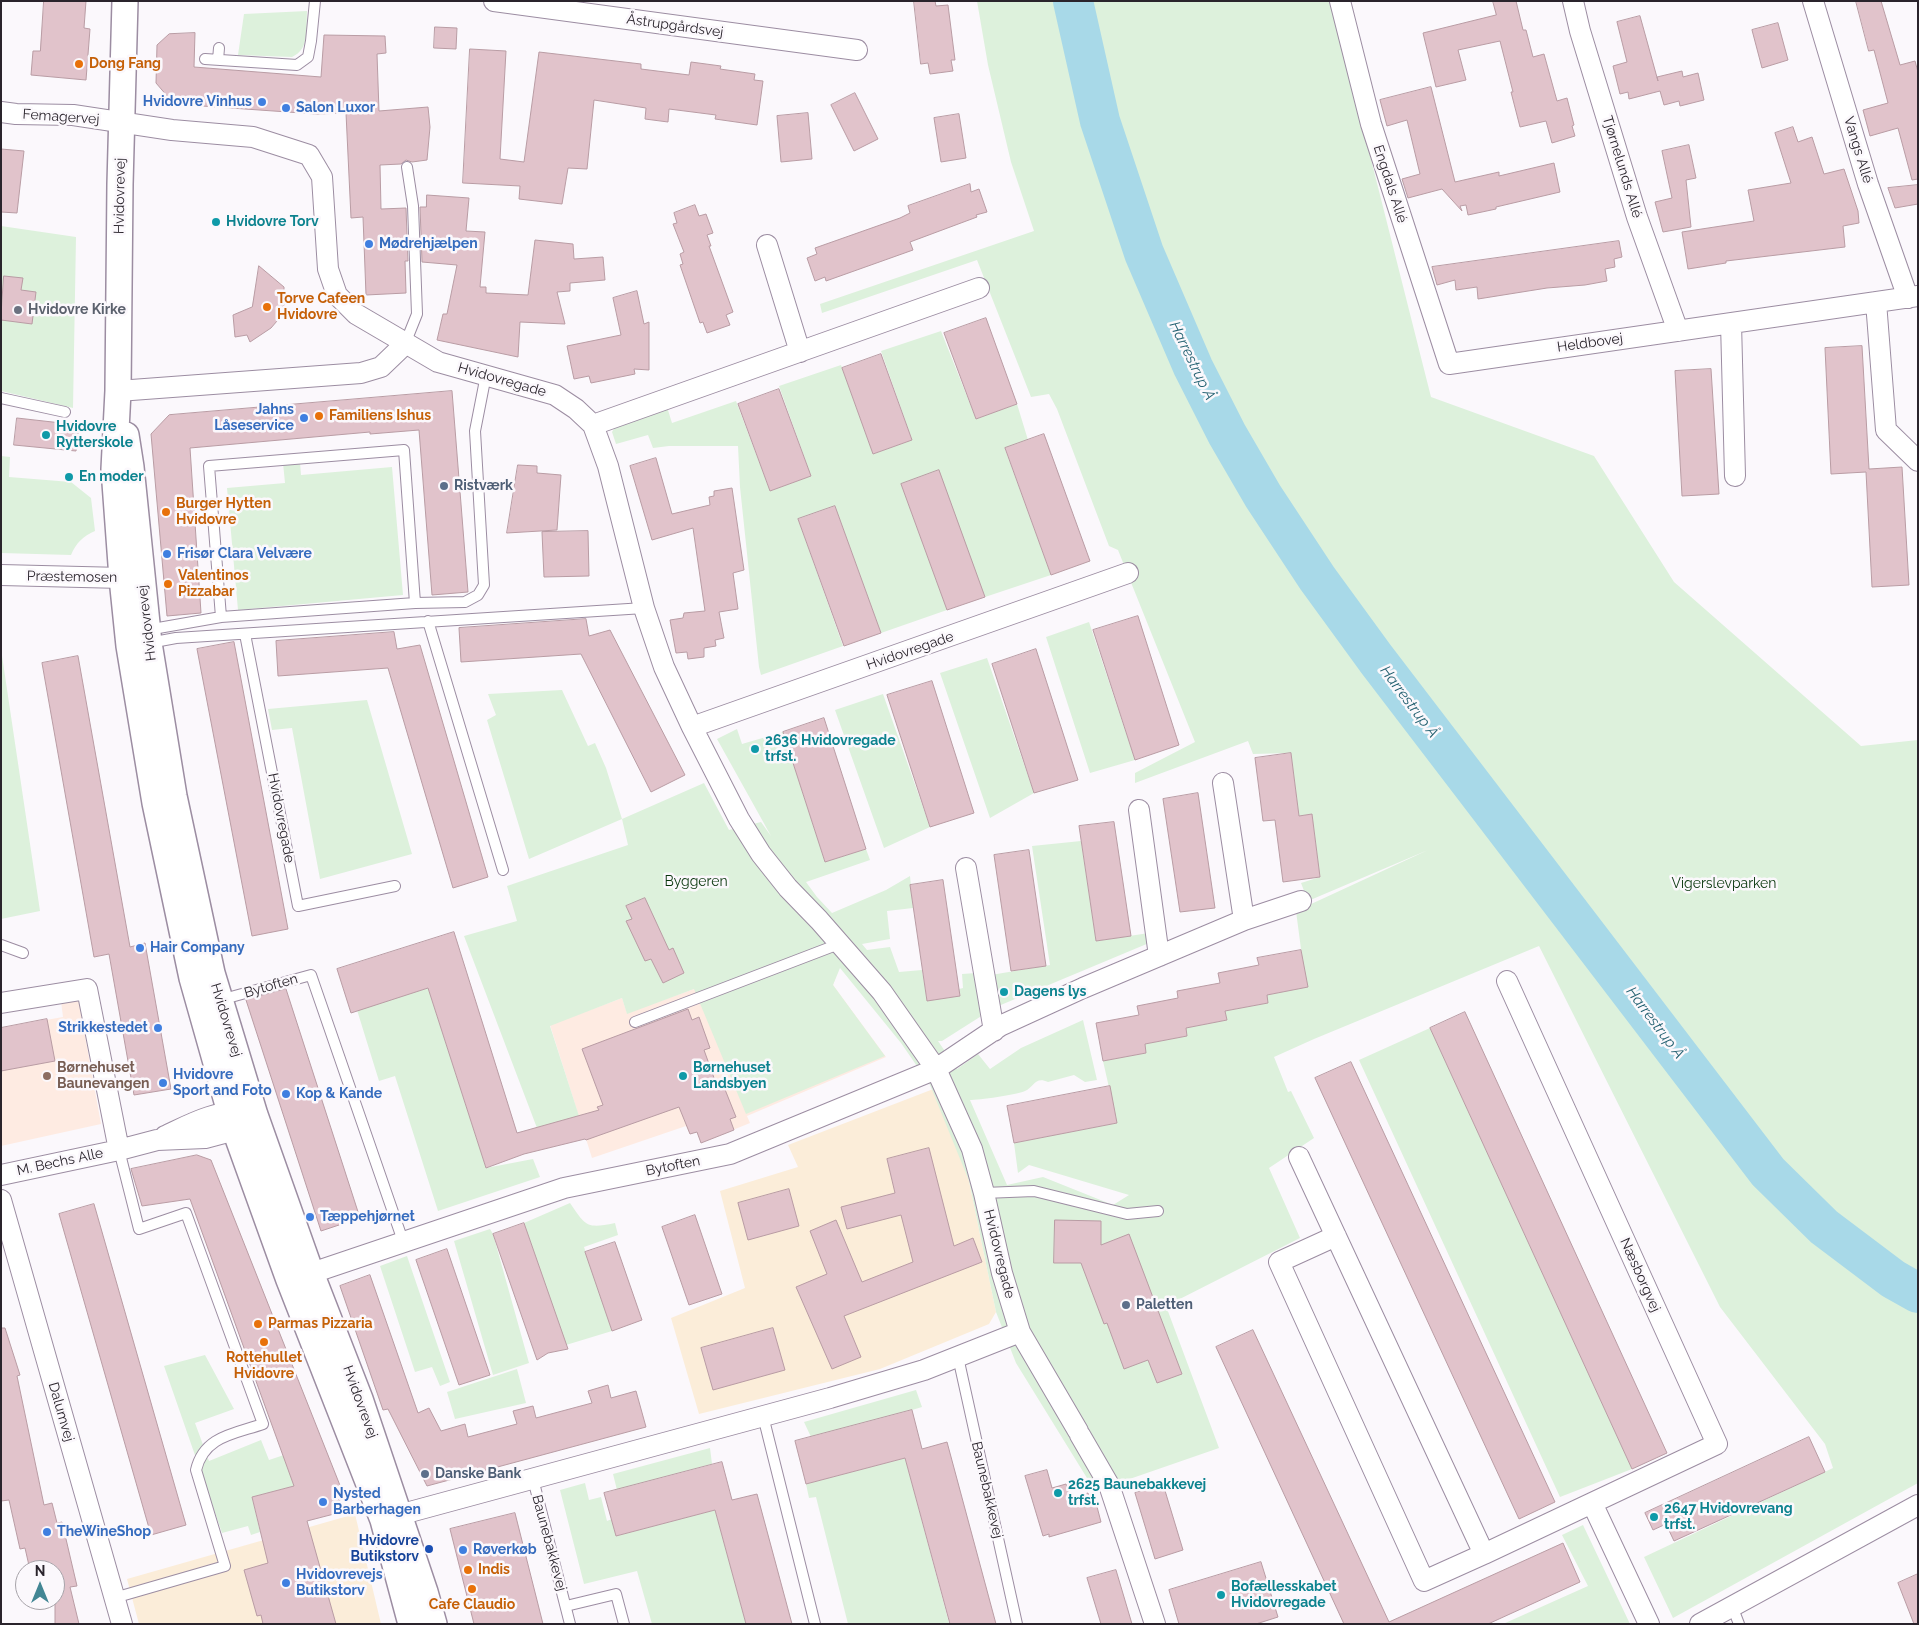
<!DOCTYPE html>
<meta charset="utf-8">
<style>
body{margin:0}
#map{position:relative;width:1919px;height:1625px;overflow:hidden;background:#fbf8fc;font-family:Raleway,sans-serif}
canvas{display:block}
.frame{position:absolute;inset:0;border:2px solid #2a242c;pointer-events:none}
.north{position:absolute;left:15px;top:1560px;width:50px;height:50px;box-sizing:border-box;background:#fbf8fc;border:1px solid #a7a3a9;border-radius:50%;rotate:0deg;font-size:14px;font-weight:700;line-height:20px;text-align:center;color:#2a242c}
.north::after{content:'';display:block;margin:auto;width:18px;height:22px;background:#428694;clip-path:polygon(50% 0,100% 100%,50% 72%,0 100%)}
</style>
<div id="map">
<canvas width="1919" height="1625"></canvas>
<div class="frame"></div>
<div class="north">N</div>
</div>
<script>
const ctx = document.querySelector('canvas').getContext('2d');
ctx.lineJoin = 'round';
function fill(path, color) {
  ctx.fillStyle = color;
  ctx.fill(path, 'evenodd');
}
function strokePath(path, color, width, dash) {
  ctx.strokeStyle = color;
  ctx.lineWidth = width;
  ctx.lineCap = dash ? 'butt' : 'round';
  ctx.setLineDash(dash || []);
  ctx.stroke(path);
}
function write(font, color, halo, rows, align = 'center') {
  ctx.font = font + ' Raleway,sans-serif';
  ctx.lineWidth = 5;
  ctx.setLineDash([]);
  ctx.textBaseline = 'middle';
  ctx.strokeStyle = halo;
  ctx.fillStyle = color;
  for (const [text, x, y, turn = 0] of rows) {
    ctx.save();
    ctx.translate(x, y);
    ctx.rotate((+turn || 0) * Math.PI / 180);
    ctx.textAlign = isNaN(turn) ? turn : align;
    if (halo) ctx.strokeText(text, 0, 0);
    ctx.fillText(text, 0, 0);
    ctx.restore();
  }
}
fill(new Path2D(`
 M936 1088 969 1181 996 1312 989 1324 880 1369 699 1414 671 1318 745 1288 720 1191 798 1167 788 1145Z
 M355 1514 381 1624H139L127 1579Z`), '#fbedd9');
fill(new Path2D(`
 M839 968 833 985 886 1057 747 1116 750 1123 701 1143 697 1132 690 1134 686 1126 592 1158 550 1025 622 998 627 1013 694 989Z
 M78 997 101 1124 1 1146V1028L63 1017 61 1001Z`), '#feebe2');
fill(new Path2D(`
 M977 1H1331L1431 397 1594 456 1674 582 1861 746 1918 740V1483L1673 1618 1644 1557 1833 1468 1825 1444 1720 1307 1539 946 1314 1039 1274 1057 1288 1092 1291 1091 1314 1138 1269 1168 1300 1238 1166 1306 1219 1448 1095 1491 1016 1363 996 1312 969 1181 930 1085 901 1043 840 968 833 985 885 1056 746 1114 694 989 627 1014 622 998 550 1026 579 1116 537 1128 464 936 517 921 507 886 628 845 622 819 529 859 487 720 496 715 488 694 562 690 588 746 595 743 606 768 622 819 704 783 729 830 761 822 771 836 717 739 737 729 742 744 783 732 825 862 866 849 870 860 806 882 817 897 832 913 886 890 910 876 913 908 887 911 890 939 862 944 867 950 890 947 899 972 922 970 927 1000 960 996 959 989 963 988 962 974 976 973 983 1015 942 1041H938L957 1069 978 1054 990 1069 1021 1048 1083 1020 1097 1080 1085 1082 1074 1075 1048 1082C1035 1076 1034 1087 1025 1091 1017 1095 978 1100 970 1100L1007 1185 1043 1177 1113 1205 1129 1195 1029 1165 1018 1173 1014 1143 1117 1123 1103 1061 1146 1053 1145 1044 1187 1036 1186 1028 1227 1020 1225 1011 1268 1003 1267 995 1306 987 1296 911 1428 850 1308 901 1301 883 1320 877 1312 814 1299 816 1291 753 1253 754 1248 741 1135 783V773L1195 742 1118 550 1109 546 1057 409 1049 394 1031 397 977 260 822 313 820 304 1034 231 1011 162 988 65Z
 M307 11C306 29 310 49 292 57L238 55 244 14Z
 M1 226 76 237 73 408 1 391Z
 M941 331 976 419 1017 404 1028 440 1005 449 1051 575 985 597 901 484 947 610 881 633 835 506 798 519 843 646 761 675 759 667 740 487 738 446H669L653 448 648 435 616 444 612 432 615 427 667 407 672 423 736 401 770 491 811 476 779 386 841 365 873 454 912 440 881 351Z
 M1 456 10 457 9 477 71 482 91 498 95 531C83 536 76 543 71 555L1 553Z
 M300 462 301 475 392 467 403 595 238 610 227 488 285 483 283 463Z
 M1089 622 1135 760 1090 773 1046 637Z
 M1 649 40 911 1 919Z
 M987 658 1034 793 990 818 940 673Z
 M883 694 930 827 884 848 835 710Z
 M367 700 412 854 320 879 292 728 272 730 268 709Z
 M1081 841 1096 941 1149 933V943L996 1007 991 975 1050 965 1032 846Z
 M428 988 486 1168 533 1159 540 1177 438 1211 395 1076 379 1081 357 1010Z
 M1430 1028 1632 1469 1560 1497 1359 1060Z
 M570 1203C586 1226 586 1229 615 1223L618 1235 584 1247 612 1331 566 1345 524 1223Z
 M490 1229 493 1234 529 1363 493 1375 454 1241Z
 M407 1256 450 1382 440 1386 432 1367 415 1372 380 1266Z
 M205 1355 234 1409 195 1423 209 1461 261 1440 269 1460 284 1455 294 1486 252 1497 260 1532 251 1535 248 1526 222 1533 164 1366Z
 M517 1369 526 1403 455 1419 447 1392Z
 M916 1390 922 1407 912 1410 811 1437 804 1422Z
 M710 1448 712 1464 617 1490 613 1474Z
 M905 1458 949 1623 848 1624 816 1497 809 1498 806 1484Z
 M585 1483 589 1500 601 1497 607 1521 612 1519 616 1536 715 1510 746 1624H652L637 1571 584 1584 560 1490Z
 M1583 1525 1630 1624H1503L1588 1586 1562 1535Z`), '#ddf1dc');
strokePath(new Path2D(`
 M1073 1 1100 121 1144 253 1193 367 1227 434 1263 496 1317 578 1376 659 1768 1172 1824 1227 1893 1279 1918 1293`), '#a8d9e8', 40);
const building = new Path2D(`
 M44 1H86L84 28 90 29 86 80 31 75 33 51H40Z
 M914 1H935L936 6 948 5 955 60H951L953 71 930 74 928 63 921 64Z
 M1493 1H1516L1523 30H1526L1533 57 1544 54 1557 101 1567 98 1574 125 1572 126 1575 136 1552 143 1546 121 1520 127 1511 92H1513L1500 41 1458 50 1466 80 1436 87 1423 33 1496 15Z
 M1856 1H1881L1900 65 1915 61 1918 72V179L1912 180 1898 128 1870 136 1863 110 1888 103 1874 50 1869 51Z
 M1640 16 1658 81 1657 77 1682 71 1683 77 1698 73 1704 100 1680 106 1679 101 1664 105 1660 91 1629 99 1628 92 1620 94 1613 66 1627 62 1617 22Z
 M1778 23 1788 60 1762 68 1752 30Z
 M435 27 457 28 456 49 434 48Z
 M195 33 194 67 321 77 324 35 385 36 386 53 377 54 379 111 428 107 430 127 427 160 412 162 406 160 401 164 380 165 381 209 406 208 408 261H405L406 293 366 295 363 217 351 218 346 113 316 114 174 104 156 83 157 45 169 34Z
 M470 49 506 51 500 159 524 162 539 52 641 64V69L689 75 691 62 721 66 720 69 755 74 754 80 763 81 757 125 715 119 716 115 669 109 668 122 645 119 646 108 594 100 587 169 568 168 562 204 519 199 520 186 463 183Z
 M1431 87 1455 182 1499 172V176L1554 163 1560 192 1496 207V209L1468 215 1466 205 1460 206 1462 211 1442 189 1408 198 1402 179 1420 174 1407 120 1387 126 1380 100Z
 M855 93 878 139 854 151 831 105Z
 M808 113 812 159 781 162 777 116Z
 M959 114 966 158 941 162 934 118Z
 M1793 127 1798 142 1812 137 1824 174 1844 169 1858 211 1859 223 1843 226 1845 247 1726 261V263L1688 269 1682 232 1754 221 1748 190 1791 183 1775 133Z
 M1689 145 1696 178 1686 180 1691 227 1663 232 1655 202 1672 198 1662 151Z
 M1 149 24 151 17 213 1 212Z
 M970 184 971 192 979 189 987 212 976 215 977 217 910 242 913 250 826 281 825 277 815 281 807 258 817 254 815 248 900 218 910 213 908 206Z
 M1918 185V204L1895 208 1888 188Z
 M427 195 469 198 466 231 485 232 480 287H486V293L528 295 535 240 573 244 574 259 603 257 605 280 570 283V291L557 292 565 324 520 322 518 357 437 340 443 314H447L457 265 422 262 420 207H426Z
 M695 205 699 216 706 214 713 233 707 235 711 246H709L733 312 726 315 730 325 707 333 703 322 700 323 680 265 683 264 680 254 684 252 673 224 677 223 674 213Z
 M1619 241 1622 257 1614 259 1615 267 1605 269 1607 281 1585 285 1547 288 1478 299 1477 287 1456 290 1455 280 1437 285 1432 267Z
 M259 266 284 287V305L277 321 271 328 250 342 247 335 235 337 233 315 252 307Z
 M4 276 23 278 21 290 36 292 32 324 1 320Z
 M637 291 644 324 649 322V370L634 369 635 374 591 383 589 376 574 379 567 346 621 335 613 298Z
 M986 318 1017 404 976 419 944 333Z
 M1862 346 1869 469 1902 467 1909 585 1872 587 1866 472 1831 474 1825 348Z
 M881 354 912 440 873 454 842 368Z
 M1711 369 1719 494 1682 496 1675 371Z
 M779 389 811 476 770 491 738 404Z
 M452 391 468 592 432 595 419 430 370 434V432L190 448 201 613 167 616 151 434 169 415Z
 M17 418 79 425 76 451 14 445Z
 M1044 434 1090 561 1051 575 1005 448Z
 M656 458 672 514 710 505 709 497 714 496V491L732 488 744 570 733 573 738 609 719 612 724 638 715 640 716 646 704 648V657L688 659 687 652 676 653 670 620 683 618 684 613 705 611 693 528 652 540 630 466Z
 M518 465 537 466V473L561 475 557 530 507 533Z
 M939 470 985 597 947 610 901 484Z
 M835 506 881 633 844 646 798 519Z
 M588 531 589 576 544 577 542 532Z
 M1138 616 1179 745 1135 760 1093 630Z
 M586 619 589 636 610 630 685 775 651 792 581 654 461 662 459 628Z
 M394 632 397 649 420 645 488 877 453 888 388 668 278 676 276 641Z
 M234 642 288 929 252 936 197 649Z
 M1036 649 1078 780 1034 793 992 664Z
 M78 656 130 947 145 943 171 1089 134 1095 109 954 94 957 42 663Z
 M932 681 974 813 930 827 887 695Z
 M824 718 866 849 825 862 783 732Z
 M1291 753 1299 816 1312 814 1320 877 1283 882 1275 820 1263 821 1255 758Z
 M1198 793 1215 908 1180 912 1163 799Z
 M1114 822 1131 936 1096 941 1079 826Z
 M1029 850 1046 966 1011 971 994 855Z
 M943 880 960 996 927 1001 910 885Z
 M645 898 669 950 673 948 684 973 663 983 651 959 645 961 626 921 632 919 626 906Z
 M454 932 517 1133 599 1110 597 1107 603 1105 582 1049 688 1009 692 1020 699 1017 710 1048 704 1050 718 1089 724 1087 736 1117 730 1119 734 1130 701 1143 697 1132 690 1134 679 1107 586 1140 585 1139 524 1154 486 1168 428 988 351 1013 337 969Z
 M1301 950 1308 987 1267 995 1268 1003 1225 1011 1227 1020 1186 1028 1187 1036 1145 1044 1146 1053 1103 1061 1096 1023 1139 1015 1137 1006 1178 998 1177 991 1220 983 1218 973 1259 965 1257 958Z
 M286 989 360 1218 321 1231 246 1000Z
 M1465 1012 1667 1453 1632 1469 1430 1028Z
 M47 1019 55 1061 1 1071V1028Z
 M1351 1062 1555 1502 1519 1519 1315 1078Z
 M1110 1086 1117 1123 1014 1143 1007 1106Z
 M929 1148 954 1246 973 1238 982 1262 844 1316 861 1357 832 1369 796 1287 827 1274 810 1231 836 1220 862 1282 913 1262 901 1215 847 1229 841 1207 895 1193 887 1159Z
 M197 1155 211 1160 343 1493 334 1514 307 1521 336 1624H263L261 1615 257 1616 244 1570 268 1563 252 1497 294 1486 190 1199 142 1206 131 1169Z
 M789 1189 799 1226 748 1240 738 1203Z
 M94 1204 186 1525 151 1535 59 1214Z
 M695 1215 722 1294 689 1305 662 1227Z
 M1055 1220 1101 1221V1245L1129 1234 1182 1374 1157 1383 1148 1360 1124 1369 1107 1323 1104 1324 1081 1263H1054Z
 M524 1223 568 1349 548 1353 537 1360 493 1234Z
 M615 1242 642 1320 612 1331 585 1252Z
 M447 1249 490 1375 459 1385 416 1260Z
 M370 1275 418 1413 429 1408 441 1431 465 1424 468 1437 517 1424 513 1411 533 1406 536 1418 592 1403 588 1391 608 1385 611 1398 636 1391 646 1427 427 1486 388 1409 383 1410 340 1286Z
 M1 1328H5L20 1375 17 1376 44 1505 52 1503 57 1523 62 1522 77 1586 70 1587 79 1624H55V1570H30L25 1548 20 1549 9 1500 1 1501Z
 M773 1328 785 1370 713 1390 701 1348Z
 M1253 1330 1389 1622 1563 1543 1580 1582 1488 1624H1344L1216 1347Z
 M912 1410 922 1449 947 1442 996 1624H950L905 1458 806 1484 795 1441Z
 M1809 1437 1825 1472 1674 1541 1666 1524 1653 1530 1645 1513Z
 M722 1462 732 1500 757 1494 792 1624H746L715 1510 616 1536 604 1493Z
 M1047 1470 1052 1488 1066 1484 1070 1498 1088 1493 1091 1504 1096 1503 1101 1522 1049 1537V1534L1043 1536 1025 1476Z
 M1163 1484 1183 1550 1155 1559 1135 1493Z
 M515 1513 543 1624H474L450 1529Z
 M1261 1562 1278 1617 1256 1624H1179L1169 1590Z
 M1116 1570 1132 1624H1101L1087 1578Z
 M1918 1574V1624H1914L1898 1583Z`);
fill(building, '#e1c3cb');
strokePath(building, '#b99ca4', 1);
const service = new Path2D(`
 M205 59 297 65 308 57 311 41 315 1
 M218 60 219 48
 M405 344 417 314 413 206 407 167
 M1 398 65 412
 M221 617 209 466 404 450 415 603
 M428 621 503 870
 M147 630 221 617 415 603 465 602 478 595 484 585 475 431 486 375
 M245 634 298 906 395 886
 M149 643 176 638 644 608
 M1 945 23 953
 M220 1000 311 975 403 1241
 M635 1022 839 944
 M984 1193 1034 1191 1127 1214 1158 1211
 M958 1357 1017 1624
 M763 1416 815 1624
 M533 1479 570 1624
 M114 1598 225 1566 196 1470C204 1436 234 1434 263 1424L186 1213 139 1229 119 1150
 M566 1606 616 1594 624 1624
 M1732 1606 1739 1624`);
const minor = new Path2D(`
 M494 1 857 50
 M1340 1 1371 124 1449 364 1918 296
 M1573 1 1580 31 1637 217 1678 331
 M1813 1 1868 184 1908 298
 M1 112 16 114 73 115 172 130 253 137 309 155 322 177 328 269 337 295 356 314 438 362 555 395 576 409 593 425 608 466 644 608 664 667 692 727 739 819 761 854 788 888 819 920 882 992 936 1069 972 1149 984 1193 1002 1273 1020 1332 1078 1431
 M767 245 800 352
 M1876 302 1886 430 1918 461
 M1731 323 1735 476
 M118 391 361 373 381 367 405 344
 M593 425 979 288
 M1 575 122 578 137 577
 M692 727 1128 573
 M1223 783 1244 920
 M1139 810 1159 956
 M966 868 994 1031
 M1 1003 87 989 119 1150
 M165 1136C191 1124 215 1110 244 1113
 M1299 1157 1484 1554 1717 1444 1507 981
 M1 1175 119 1150 157 1140 205 1138 235 1130 246 1121
 M1 1200 122 1624
 M1336 1236 1279 1262 1424 1581 1484 1554
 M297 1278 564 1188 730 1154 936 1069 1000 1026 1083 988 1244 920 1301 901
 M1080 1435 1109 1485 1155 1624
 M1592 1503 1649 1624
 M384 1519 830 1398 924 1370 1020 1332
 M1700 1624 1918 1505`);
const tertiary = new Path2D(`
 M125 1 120 184 118 391 114 469 122 578 129 646 155 803 192 978 235 1130 289 1280 383 1520 411 1624
 M126 435 131 467 149 643 174 796 212 973 255 1115 311 1273 360 1399 425 1592 434 1624`);
strokePath(service, '#9c8da2', 12);
strokePath(minor, '#9c8da2', 22);
strokePath(tertiary, '#9c8da2', 28);
strokePath(service, '#fff', 10);
strokePath(minor, '#fff', 20);
strokePath(tertiary, '#fff', 25);
for (const [x, y, r, color] of [
 [79,64,5,"#e8710a"],
 [262,102,5,"#3f7fe0"],
 [286,108,5,"#3f7fe0"],
 [216,222,5,"#0f9aa8"],
 [369,244,5,"#3f7fe0"],
 [267,307,5,"#e8710a"],
 [18,310,5,"#6b7280"],
 [319,416,5,"#e8710a"],
 [304,418,5,"#3f7fe0"],
 [46,435,5,"#0f9aa8"],
 [69,477,5,"#0f9aa8"],
 [444,486,5,"#5c6f8a"],
 [166,512,5,"#e8710a"],
 [167,554,5,"#3f7fe0"],
 [168,584,5,"#e8710a"],
 [755,749,5,"#0f9aa8"],
 [140,948,5,"#3f7fe0"],
 [1004,992,5,"#0f9aa8"],
 [158,1028,5,"#3f7fe0"],
 [47,1076,5,"#8d6e63"],
 [683,1076,5,"#0f9aa8"],
 [163,1083,5,"#3f7fe0"],
 [286,1094,5,"#3f7fe0"],
 [310,1217,5,"#3f7fe0"],
 [1126,1305,5,"#5c6f8a"],
 [258,1324,5,"#e8710a"],
 [264,1342,5,"#e8710a"],
 [425,1474,5,"#5c6f8a"],
 [1058,1493,5,"#0f9aa8"],
 [323,1502,5,"#3f7fe0"],
 [1654,1517,5,"#0f9aa8"],
 [47,1532,5,"#3f7fe0"],
 [429,1549,5,"#1a4fb4"],
 [463,1550,5,"#3f7fe0"],
 [468,1570,5,"#e8710a"],
 [286,1583,5,"#3f7fe0"],
 [472,1589,5,"#e8710a"],
 [1221,1595,5,"#0f9aa8"]
]) {
  const dot = new Path2D();
  dot.arc(x, y, r, 0, 2 * Math.PI);
  ctx.fillStyle = color;
  ctx.fill(dot);
  strokePath(dot, '#fbf8fc', 2);
}
write('14px', '#2a242c', '#fbf8fc', [
 ["Åstrupgårdsvej",675,26,8],
 ["Femagervej",61,117,4],
 ["Vangs Allé",1858,150,73],
 ["Tjørnelunds Allé",1622,167,73],
 ["Engdals Allé",1390,184,72],
 ["Hvidovrevej",120,196,-89],
 ["Heldbovej",1590,343,-8],
 ["Hvidovregade",502,380,16],
 ["Præstemosen",72,577,1],
 ["Hvidovrevej",147,623,-97],
 ["Hvidovregade",910,651,-19],
 ["Hvidovregade",281,818,79],
 ["Bytoften",271,986,-16],
 ["Hvidovrevej",226,1020,73],
 ["M. Bechs Alle",60,1162,-12],
 ["Bytoften",673,1166,-11],
 ["Hvidovregade",999,1254,76],
 ["Næsborgvej",1640,1275,66],
 ["Hvidovrevej",360,1402,70],
 ["Dalumvej",61,1412,74],
 ["Baunebakkevej",987,1490,77],
 ["Baunebakkevej",549,1543,75]
]);
write('bold 14px', '#c56008', '#fbf8fc', [
 ["Dong Fang",89,64],
 ["Torve Cafeen",277,299],
 ["Hvidovre",277,315],
 ["Familiens Ishus",329,416],
 ["Burger Hytten",176,504],
 ["Hvidovre",176,520],
 ["Valentinos",178,576],
 ["Pizzabar",178,592],
 ["Parmas Pizzaria",268,1324],
 ["Rottehullet",264,1358,"center"],
 ["Hvidovre",264,1374,"center"],
 ["Indis",478,1570],
 ["Cafe Claudio",472,1605,"center"]
], 'left');
write('bold 14px', '#366cbe', '#fbf8fc', [
 ["Hvidovre Vinhus",252,102,"right"],
 ["Salon Luxor",296,108],
 ["Mødrehjælpen",379,244],
 ["Jahns",294,410,"right"],
 ["Låseservice",294,426,"right"],
 ["Frisør Clara Velvære",177,554],
 ["Hair Company",150,948],
 ["Strikkestedet",148,1028,"right"],
 ["Hvidovre",173,1075],
 ["Sport and Foto",173,1091],
 ["Kop & Kande",296,1094],
 ["Tæppehjørnet",320,1217],
 ["Nysted",333,1494],
 ["Barberhagen",333,1510],
 ["TheWineShop",57,1532],
 ["Røverkøb",473,1550],
 ["Hvidovrevejs",296,1575],
 ["Butikstorv",296,1591]
], 'left');
write('bold 14px', '#0d838f', '#fbf8fc', [
 ["Hvidovre Torv",226,222],
 ["Hvidovre",56,427],
 ["Rytterskole",56,443],
 ["En moder",79,477],
 ["2636 Hvidovregade",765,741],
 ["trfst.",765,757],
 ["Dagens lys",1014,992],
 ["Børnehuset",693,1068],
 ["Landsbyen",693,1084],
 ["2625 Baunebakkevej",1068,1485],
 ["trfst.",1068,1501],
 ["2647 Hvidovrevang",1664,1509],
 ["trfst.",1664,1525],
 ["Bofællesskabet",1231,1587],
 ["Hvidovregade",1231,1603]
], 'left');
write('bold 14px', '#5b616d', '#fbf8fc', [
 ["Hvidovre Kirke",28,310]
], 'left');
write('bold 14px', '#4e5e75', '#fbf8fc', [
 ["Ristværk",454,486],
 ["Paletten",1136,1305],
 ["Danske Bank",435,1474]
], 'left');
write('14px', '#08360c', '#fbf8fc', [
 ["Byggeren",696,882],
 ["Vigerslevparken",1724,884]
]);
write('bold 14px', '#785e54', '#fbf8fc', [
 ["Børnehuset",57,1068],
 ["Baunevangen",57,1084]
], 'left');
write('bold 14px', '#164399', '#fbf8fc', [
 ["Hvidovre",419,1541],
 ["Butikstorv",419,1557]
], 'right');
write('italic 15px', '#236171', '#fbf8fc', [
 ["Harrestrup Å",1192,361,64],
 ["Harrestrup Å",1409,702,53],
 ["Harrestrup Å",1655,1023,53]
]);
</script>
